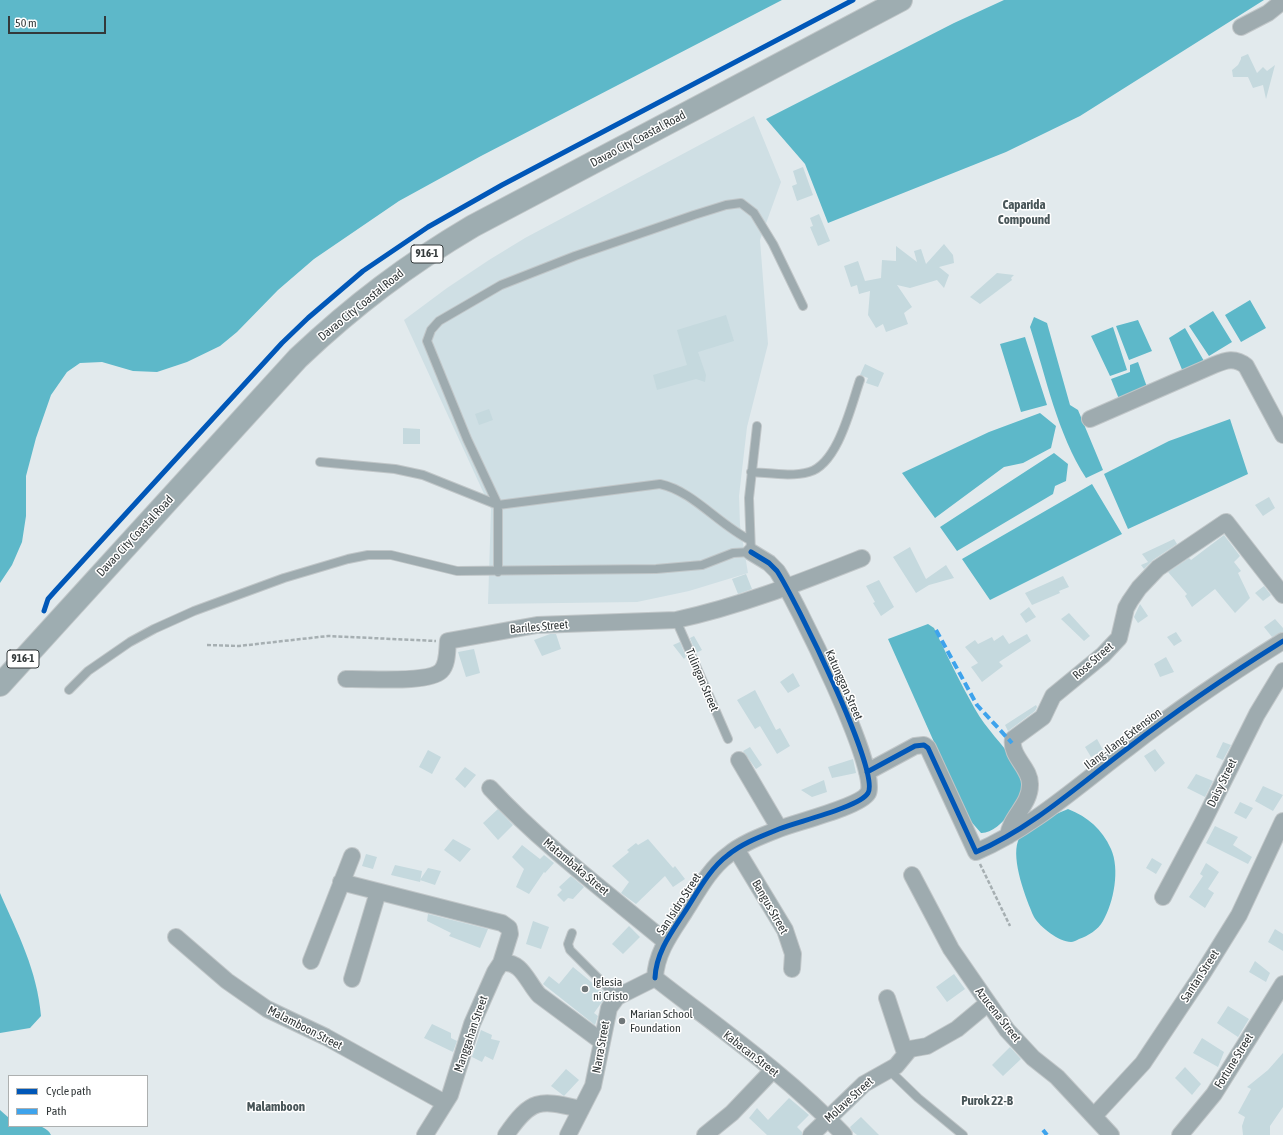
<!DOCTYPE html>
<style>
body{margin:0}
#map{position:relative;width:1283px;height:1135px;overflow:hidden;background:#e2eaed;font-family:"Asap Condensed",sans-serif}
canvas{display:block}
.legend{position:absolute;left:8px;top:1075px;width:140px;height:52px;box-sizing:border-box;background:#fff;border:1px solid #adb0b0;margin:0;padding:5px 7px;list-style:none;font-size:12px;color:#33393a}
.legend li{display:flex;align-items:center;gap:8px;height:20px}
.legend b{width:20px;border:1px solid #adb0b0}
.scale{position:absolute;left:8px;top:16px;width:98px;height:18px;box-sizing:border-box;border:2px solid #33393a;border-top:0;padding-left:5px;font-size:12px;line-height:14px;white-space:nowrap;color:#33393a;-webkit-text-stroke:3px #fff;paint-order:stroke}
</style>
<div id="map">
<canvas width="1283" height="1135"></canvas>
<ul class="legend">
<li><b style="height:5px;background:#0057b8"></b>Cycle path</li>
<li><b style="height:5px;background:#3ea3ec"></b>Path</li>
</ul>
<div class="scale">50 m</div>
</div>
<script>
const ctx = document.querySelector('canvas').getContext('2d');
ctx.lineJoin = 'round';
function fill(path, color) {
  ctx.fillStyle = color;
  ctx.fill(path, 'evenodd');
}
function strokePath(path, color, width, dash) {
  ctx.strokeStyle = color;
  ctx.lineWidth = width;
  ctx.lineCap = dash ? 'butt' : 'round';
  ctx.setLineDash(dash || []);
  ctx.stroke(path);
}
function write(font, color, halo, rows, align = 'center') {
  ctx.font = font + ' "Asap Condensed",sans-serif';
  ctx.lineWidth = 3;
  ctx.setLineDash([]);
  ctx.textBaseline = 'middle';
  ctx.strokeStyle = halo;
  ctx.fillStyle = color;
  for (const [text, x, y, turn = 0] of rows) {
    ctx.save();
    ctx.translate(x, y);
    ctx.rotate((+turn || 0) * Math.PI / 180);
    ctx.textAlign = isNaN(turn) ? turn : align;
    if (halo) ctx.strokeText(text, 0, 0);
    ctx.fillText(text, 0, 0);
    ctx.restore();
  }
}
fill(new Path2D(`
 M754 116 781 182 760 240 768 344 747 427 739 496 740 525 748 573 689 591 637 602 488 604 491 509 404 320 447 288 489 260 525 238Z`), '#cfdfe4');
fill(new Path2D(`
 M0 0H782L481 156 399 201 314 259 278 290 237 332 220 346 187 362 157 372 133 371 102 362 80 363 67 372 51 395 36 438 26 476V516L22 542 12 565 0 583Z
 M1004 0H1264L1080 116 1006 152 828 223 805 164 766 119 954 23Z
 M1250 300 1266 328 1241 342 1225 315Z
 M1213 311 1232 342 1209 356 1189 326Z
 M1034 317 1047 323 1070 405 1078 410 1103 470 1086 478C1057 433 1046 377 1030 327Z
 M1138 320 1152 351 1129 360 1116 326Z
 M1113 327 1127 370 1110 376 1091 336Z
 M1185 328 1204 361 1183 372 1169 338Z
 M1025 337 1047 405 1021 412 1000 344Z
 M1138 362 1147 387 1119 399 1111 379 1130 372V365Z
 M1040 413 1056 426 1051 448 1023 463 1004 467 935 518 902 473 989 432Z
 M1230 419 1248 474 1128 529 1104 474 1169 441Z
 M1054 453 1068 464 1066 481 1055 486 1053 494 957 551 940 527Z
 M1092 484 1122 534 990 600 962 559Z
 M928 624 934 628C947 655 960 683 975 709 986 729 1003 744 1015 763 1017 767 1021 772 1022 777 1026 795 1001 834 981 833L968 818 888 639Z
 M1068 809C1088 817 1102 829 1111 849 1120 869 1114 902 1103 921 1098 930 1088 936 1079 939 1077 940 1073 942 1071 942 1059 942 1040 927 1034 917 1026 899 1011 860 1018 841 1023 826 1054 815 1068 809Z
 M0 893C18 934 37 970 41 1016L30 1028 0 1033Z
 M0 1110 9 1118V1126C22 1126 45 1121 51 1135H0Z`), '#5db8c9');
fill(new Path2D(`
 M1248 54 1257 73 1263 67 1267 71 1275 65 1266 99 1263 85 1253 88 1248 77H1233L1232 70 1238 65 1241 59V57Z
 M803 167 813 195 797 201 792 186 797 184 793 171Z
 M819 214 830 241 818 246 810 227 813 226 810 218Z
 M944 244 953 255 954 263 939 267 949 275 944 288 937 280 910 288 897 285 912 307 904 313 908 324 886 332 883 324 876 328 868 315 870 291 859 294 857 285 851 287 844 266 858 261 865 281 881 278 882 260 896 261V246L917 262 914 251 921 249 926 264Z
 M997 273 1014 275 1011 278 1012 280 980 304 970 297Z
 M726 315 734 341 698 352 706 375 705 382 696 379 657 390 653 375 687 365 677 330Z
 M865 364 884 373 878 387 866 383 868 378 860 375Z
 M489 409 493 420 479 425 475 414Z
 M403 428 420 429V444H403Z
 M1269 497 1275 508 1263 516 1255 505Z
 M1224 535 1240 556 1234 562 1241 571 1238 573 1250 598 1235 613 1215 589 1192 607 1185 596 1187 594 1168 572 1189 558 1191 560Z
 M1174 539 1177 544 1153 560 1144 569 1141 565 1148 562 1142 554Z
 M910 547 926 579 946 565 954 578 929 585 916 593 893 557Z
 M746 574 752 589 738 594 732 579Z
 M1063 576 1069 587 1059 591 1060 593 1032 605 1025 593Z
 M879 580 894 607 881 616 873 603 875 602 866 586Z
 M1264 586 1271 595 1263 601 1255 593Z
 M1140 604 1148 616 1138 623 1134 617Z
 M1029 607 1036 617 1026 623 1020 614Z
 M1069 613 1090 636 1084 641 1061 619Z
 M1275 619 1283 628V632L1272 637 1264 627Z
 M1176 632 1182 641 1174 646 1167 637Z
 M550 634H556L561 649 542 656 534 640Z
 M1027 634 1031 641 999 662 1003 666 982 682 971 667 978 663 965 647 975 640 978 644 992 637 994 641 1003 635 1009 644Z
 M694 636 702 650 696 653 690 638Z
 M680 642 686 657 684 659 673 645Z
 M474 649 480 673 466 677 458 652Z
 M1166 657 1174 672 1160 677 1154 664Z
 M793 673 800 686 788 693 780 682Z
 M755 690 776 730 780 728 790 746 777 754 760 726 755 729 737 700Z
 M1036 705 1037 707 1035 711 1008 731 1005 725Z
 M1097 739 1103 750 1091 757 1085 747Z
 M1223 742 1231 745 1223 760 1216 757Z
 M750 747 762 765 756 769 743 751Z
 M1155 749 1165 763 1155 772 1144 756Z
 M428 750 441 757 432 774 419 767Z
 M853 759 856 773 832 778 828 767Z
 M465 767 476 775 465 788 455 779Z
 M1196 774 1213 781 1205 797 1187 788Z
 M824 780 827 792 812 797 801 790Z
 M1263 786 1283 795 1273 811 1255 801Z
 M1240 802 1253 808 1246 819 1234 813Z
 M498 809 513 825 498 840 483 823Z
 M1215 826 1238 837 1233 845 1252 857 1248 864 1206 843Z
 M453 839 471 849 460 862 444 850Z
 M648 839 673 868 675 866 685 879 673 887 665 876 636 904 621 893 629 882 612 866 629 852 627 850 636 843 638 845Z
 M522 845 540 859 544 855 554 863 545 873 544 872 529 894 516 887 524 869 512 857Z
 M366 854 377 857 373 869 362 866Z
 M1152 858 1162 864 1156 874 1146 868Z
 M1206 863 1219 872 1208 889 1214 893 1205 908 1189 897 1203 876 1200 874Z
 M395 865 422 871 420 882 391 875Z
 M428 868 441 871 435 885 420 880Z
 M571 876 584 887 573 899 568 898 564 902 557 895 562 890 559 887Z
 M428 914 488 929 480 948 449 936 451 933 427 921Z
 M533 921 549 927 541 949 526 944Z
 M629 926 640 937 623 954 612 944Z
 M1275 929 1283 934V951L1268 942Z
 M1255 961 1270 973 1266 982 1249 972Z
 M573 967 607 995 594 1013 598 1016 595 1025 543 984 549 976 559 984Z
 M954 974 965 989 947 1002 936 987Z
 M1228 1006 1249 1019 1238 1037 1217 1023Z
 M432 1024 451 1033V1038L457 1041 453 1052 424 1038Z
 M481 1030 492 1035 491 1039 500 1041 493 1060 485 1056 482 1062 472 1057Z
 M1202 1038 1224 1052 1218 1067 1193 1053Z
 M1010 1047 1021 1059 1003 1076 992 1065Z
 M1283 1053V1107L1270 1126V1135H1243L1242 1126 1245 1117 1238 1113 1251 1089 1247 1087 1268 1070Z
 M1185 1067 1201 1084 1192 1095 1175 1078Z
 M566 1069 579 1080 564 1096 551 1086Z
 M789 1098 809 1115 797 1127 802 1132V1135H767L749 1118 757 1108 768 1120Z
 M861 1117 879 1135H857L852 1131 850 1127Z`), '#c5d9de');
const service = new Path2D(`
 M320 462 395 469 423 475 498 505 660 484C693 491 719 525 750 540
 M751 472C770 473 791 477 809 472 838 464 851 406 860 380
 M498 572V505L467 439 427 341 431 330 439 321 501 285 575 256 694 215 726 205 741 203 754 213 773 244 803 306
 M676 620 728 739
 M69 690 88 671 130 642 154 629 194 611 284 578 348 559 368 555H391L457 571 656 569 702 565 733 553 751 552 749 498 757 426
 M572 933 568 944 570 950 617 997
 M889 1070 918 1098 963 1135`);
const minor = new Path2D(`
 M1241 27 1268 13 1283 1
 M1090 419 1214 365C1226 360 1235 357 1246 366L1283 435
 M346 679C367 678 428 684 441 671 448 664 447 650 448 641L537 625 676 620C741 606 801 582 862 558
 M739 760 779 828
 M867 772 915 746 924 745 928 748 976 852C1032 828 1080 784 1128 748 1178 709 1230 674 1283 641
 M490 788C543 845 606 892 666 942
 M1008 836C1010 817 1030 805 1030 785 1031 768 1010 757 1013 739L1043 717 1053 696 1103 655 1119 638 1126 608 1130 601 1139 588 1158 568 1226 522 1283 595
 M736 849 785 930 793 954 792 969
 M912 875 951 949 1007 1030 1033 1058 1057 1077 1111 1135
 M341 882 502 923 509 928 510 934 501 963 495 972 472 1024 450 1095 425 1135
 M1163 897 1203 822 1257 714 1283 671
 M176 937 227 981 267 1009 326 1037 445 1103
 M311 961 352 856
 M501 963C522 960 527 982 539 995L601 1041
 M655 978C656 953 671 933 684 913 697 893 709 869 728 855 742 843 762 836 779 829 796 822 860 807 868 793 881 772 794 597 777 571L769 563 751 552
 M655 978C719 1028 788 1076 844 1135
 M352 979 378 892
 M887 998 905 1053
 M1094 1116 1143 1063 1203 973 1239 915 1283 821
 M506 1135C532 1097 540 1100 581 1109
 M568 1135 593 1086 609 1008 617 997 655 978
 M705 1135 732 1113 773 1070
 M811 1135 864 1084 896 1066 910 1049 927 1046 957 1029 987 1004
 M1180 1135 1214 1094 1283 984`);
const primary = new Path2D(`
 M0 685 298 358C354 305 407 265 473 226L901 0`);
strokePath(service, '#c0c6c8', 10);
strokePath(minor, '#c0c6c8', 18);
strokePath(primary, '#c0c6c8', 24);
strokePath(new Path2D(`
 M207 645 239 646 328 636 436 641
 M980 864 1010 926`), '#a6afb2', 2.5, [4, 2]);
strokePath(service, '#9eabaf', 8);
strokePath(minor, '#9eabaf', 16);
strokePath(primary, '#9eadb1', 22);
strokePath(new Path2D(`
 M936 630 977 705 1012 743
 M1043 1130 1047 1135`), '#3ea3ec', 4, [8, 4]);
strokePath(new Path2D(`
 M44 611 48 599 56 590 282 343 308 318 363 271 428 227 502 185 853 0
 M867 772 915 746 924 745 928 748 976 852C1032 828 1080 784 1128 748 1178 709 1230 674 1283 641
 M655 978C656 953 671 933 684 913 697 893 709 869 728 855 742 843 762 836 779 829 796 822 860 807 868 793 881 772 794 597 777 571L769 563 751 552`), '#0057b8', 5);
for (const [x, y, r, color] of [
 [585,989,4,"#707779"],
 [622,1021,4,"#707779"]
]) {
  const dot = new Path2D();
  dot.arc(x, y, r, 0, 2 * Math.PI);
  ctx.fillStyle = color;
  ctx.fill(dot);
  strokePath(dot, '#fff', 1.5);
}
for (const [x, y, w] of [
 [427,254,32],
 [23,659,32]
]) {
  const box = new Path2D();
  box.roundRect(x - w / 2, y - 9, w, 18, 3);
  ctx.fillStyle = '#fff';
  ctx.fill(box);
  strokePath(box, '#33393a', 1);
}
write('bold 11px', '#33393a', null, [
 ["916-1",427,254],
 ["916-1",23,659]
]);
write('12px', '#33393a', '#fff', [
 ["Davao City Coastal Road",638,139,-28],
 ["Davao City Coastal Road",361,305,-39],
 ["Davao City Coastal Road",135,536,-47],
 ["Bariles Street",539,627,-5],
 ["Rose Street",1093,661,-41],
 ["Tulingan Street",702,680,67],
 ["Katunggan Street",844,685,66],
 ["Ilang-Ilang Extension",1123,739,-37],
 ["Daisy Street",1222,783,-64],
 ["Matambaka Street",576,867,40],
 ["San Isidro Street",679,904,-57],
 ["Bangus Street",770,907,60],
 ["Santan Street",1200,976,-57],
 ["Azucena Street",998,1015,52],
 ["Malamboon Street",305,1028,27],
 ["Manggahan Street",471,1034,-71],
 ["Narra Street",601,1047,-80],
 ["Kabacan Street",751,1054,38],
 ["Fortune Street",1234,1061,-58],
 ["Molave Street",849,1100,-42]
]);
write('12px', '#33393a', '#fff', [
 ["Iglesia",593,982],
 ["ni Cristo",593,996],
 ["Marian School",630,1014],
 ["Foundation",630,1028]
], 'left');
write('bold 13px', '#495659', '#fff', [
 ["Caparida",1024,205],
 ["Compound",1024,220],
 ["Purok 22-B",987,1101],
 ["Malamboon",276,1107]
]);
</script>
